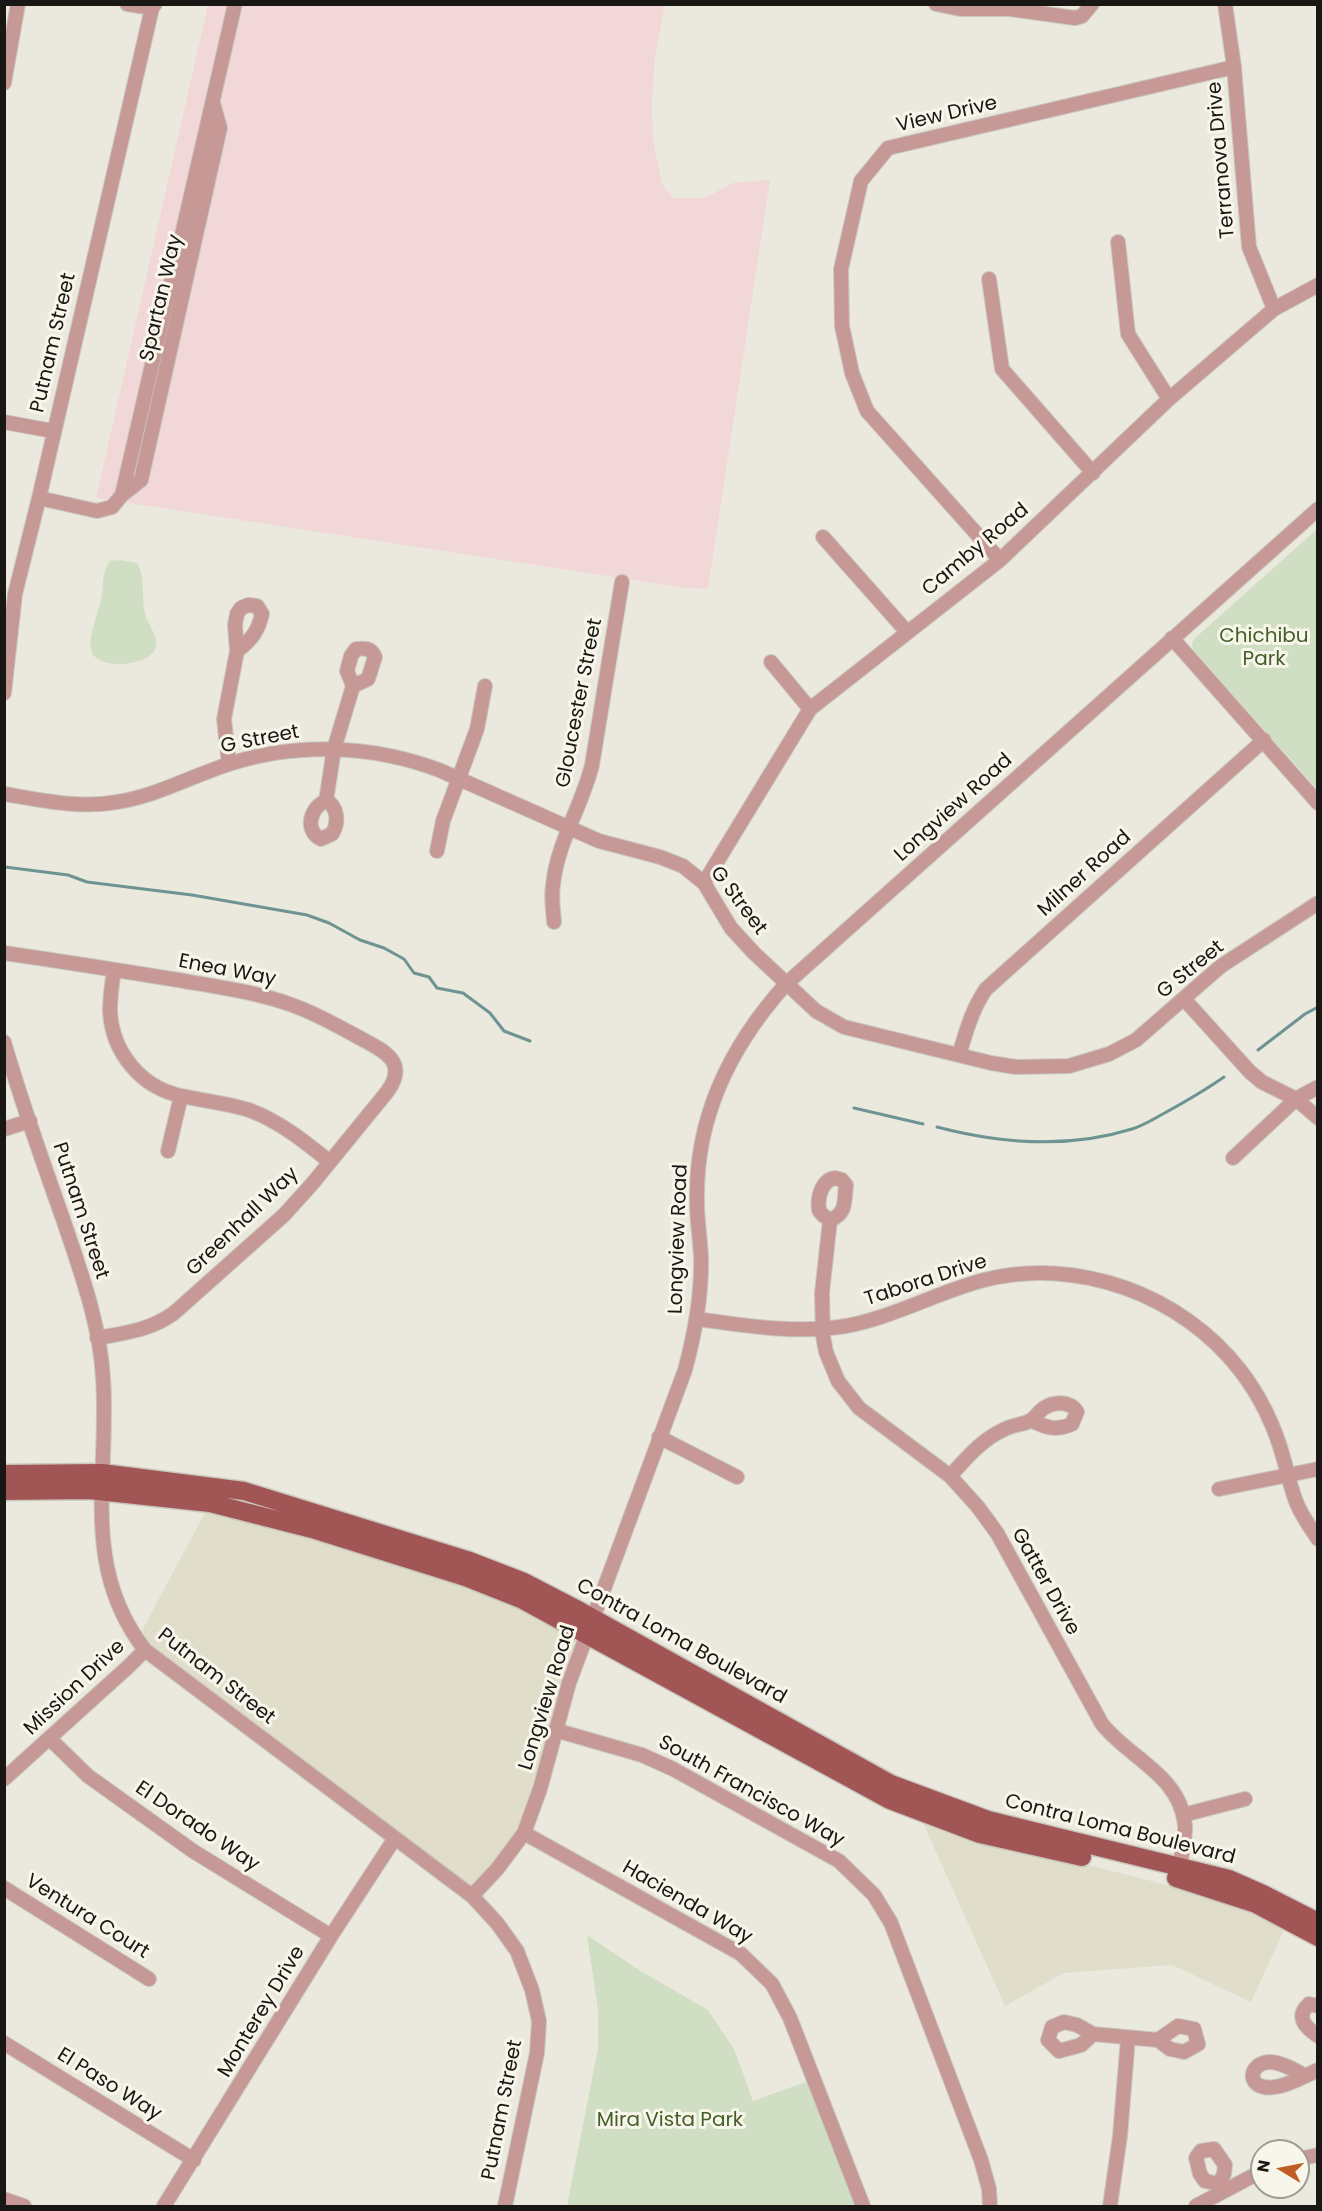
<!DOCTYPE html>
<style>
body{margin:0}
#map{position:relative;width:1322px;height:2211px;overflow:hidden;background:#ebe9de;font-family:Poppins,sans-serif}
canvas{display:block}
.frame{position:absolute;inset:0;border:6px solid #181713;pointer-events:none}
.north{position:absolute;left:1250px;top:2139px;width:60px;height:60px;box-sizing:border-box;background:#f8f6eb;border:2px solid #9e9d95;border-radius:50%;rotate:280deg;font-size:16px;font-weight:700;line-height:24px;text-align:center;color:#181713}
.north::after{content:'';display:block;margin:auto;width:21px;height:27px;background:#c05d24;clip-path:polygon(50% 0,100% 100%,50% 72%,0 100%)}
</style>
<div id="map">
<canvas width="1322" height="2211"></canvas>
<div class="frame"></div>
<div class="north">N</div>
</div>
<script>
const ctx = document.querySelector('canvas').getContext('2d');
ctx.lineJoin = 'round';
function fill(path, color) {
  ctx.fillStyle = color;
  ctx.fill(path, 'evenodd');
}
function strokePath(path, color, width, dash) {
  ctx.strokeStyle = color;
  ctx.lineWidth = width;
  ctx.lineCap = dash ? 'butt' : 'round';
  ctx.setLineDash(dash || []);
  ctx.stroke(path);
}
function write(font, color, halo, rows, align = 'center') {
  ctx.font = font + ' Poppins,sans-serif';
  ctx.lineWidth = 6;
  ctx.setLineDash([]);
  ctx.textBaseline = 'middle';
  ctx.strokeStyle = halo;
  ctx.fillStyle = color;
  for (const [text, x, y, turn = 0] of rows) {
    ctx.save();
    ctx.translate(x, y);
    ctx.rotate((+turn || 0) * Math.PI / 180);
    ctx.textAlign = isNaN(turn) ? turn : align;
    if (halo) ctx.strokeText(text, 0, 0);
    ctx.fillText(text, 0, 0);
    ctx.restore();
  }
}
fill(new Path2D(`
 M210 1503 465 1577 587 1636 524 1833 472 1896 137 1640Z
 M923 1823 1226 1900 1285 1928 1251 2002 1172 1965 1064 1973 1005 2006Z`), '#e1ddcb');
fill(new Path2D(`
 M208 5H665L655 56 652 102 653 140 662 184 673 198H705L733 183 770 180 708 589 686 588 96 498Z`), '#f2d7d8');
fill(new Path2D(`
 M1317 529V789L1193 650 1192 644 1194 639Z
 M119 560 137 563C146 576 141 598 145 613 147 624 159 636 156 647 152 666 96 672 91 650 88 639 98 612 101 600 104 586 101 573 110 561Z
 M587 1935 639 1970 708 2010 734 2049 753 2101 814 2079 863 2206H567L598 2048V2010Z`), '#d0dfc3');
strokePath(new Path2D(`
 M5 867 68 875 87 882 192 895 307 915 329 923 360 940 384 948 404 959 414 973 429 977 437 988 463 993 490 1013 504 1031 530 1041
 M1258 1050 1305 1014 1318 1007
 M854 1108 923 1124
 M937 1127C1002 1144 1068 1149 1132 1129 1142 1126 1152 1120 1161 1115 1183 1103 1204 1091 1224 1077`), '#6d9492', 3);
const minor = new Path2D(`
 M127 4 152 8
 M936 4 960 9H1010L1075 18 1082 16 1092 4
 M1225 4 1234 67 1249 247 1274 309
 M4 83 18 4
 M1118 242 1128 334 1169 399
 M989 279 1002 369 1093 473
 M4 422 53 431
 M122 495 235 4
 M39 498 97 511 112 507 122 495 141 480 220 128 213 103
 M823 537 907 632
 M1000 560 867 411 852 373 842 326 841 269 861 181 888 148 1234 67
 M1172 638 1318 803
 M771 662 810 709
 M4 693 15 594 39 498 152 8 155 4
 M229 764 224 719 237 651 235 625 237 614 241 608 248 605 257 606 262 614C258 632 251 640 237 651
 M4 794C42 800 79 809 117 802 156 796 192 776 229 764 297 742 372 745 439 770L599 841 660 857 683 866 704 883 731 928 754 953 816 1011 844 1027 991 1063 1016 1067 1069 1066 1109 1054 1136 1040 1221 966 1318 903
 M326 801 334 749 353 686 347 671 351 656 356 649C366 648 371 648 375 657L368 679 353 686
 M326 801C338 806 339 823 332 834L321 839C304 831 310 807 326 801Z
 M437 851 443 821 477 729 485 686
 M704 883 810 709 1000 560 1169 399 1274 309 1318 285
 M554 922C553 910 551 897 553 885 557 843 582 806 592 765L622 582
 M4 953C60 961 116 970 172 979 212 986 253 991 292 1005 315 1013 336 1025 358 1037 382 1050 410 1061 387 1092L312 1184 284 1215 174 1313C151 1330 125 1333 97 1338
 M114 970C112 983 110 997 110 1011 112 1052 141 1088 182 1096 204 1101 227 1103 249 1110 281 1122 305 1142 330 1162
 M1184 999 1250 1072 1262 1082 1296 1099 1318 1118
 M4 1042C21 1101 42 1160 63 1219 80 1270 100 1323 103 1378 110 1475 79 1565 145 1650L472 1896 497 1923 517 1951 532 1990 539 2021 537 2053 505 2206
 M959 1055C966 1032 972 1009 986 989L1264 740
 M4 1129 30 1121
 M168 1151 181 1096
 M1233 1158 1296 1099 1318 1087
 M835 1178 842 1180 846 1185C844 1202 847 1213 830 1220 826 1217 821 1215 819 1210 817 1197 822 1180 835 1178Z
 M830 1220 822 1293 823 1336 826 1352 838 1381 859 1408 950 1476 978 1507 997 1533 1102 1724C1130 1759 1180 1775 1185 1825 1186 1842 1179 1859 1180 1876
 M697 1319C747 1326 796 1334 846 1326 894 1317 938 1292 984 1280 1077 1256 1182 1295 1240 1370 1261 1397 1275 1427 1284 1460 1288 1474 1291 1490 1297 1504 1302 1516 1310 1527 1318 1539
 M659 1437 737 1477
 M950 1476C966 1459 981 1440 1003 1430 1011 1425 1022 1425 1030 1421 1035 1418 1039 1411 1044 1408 1054 1401 1071 1401 1077 1412L1072 1424C1056 1431 1046 1428 1031 1420
 M1219 1489 1318 1469
 M555 1730 642 1755 673 1769 839 1861 874 1895 891 1923 981 2160 989 2189 990 2206
 M50 1739 88 1776 193 1851 331 1936
 M4 1779 129 1666 145 1650
 M1183 1815 1245 1799
 M524 1833 741 1954 772 1984 790 2018 863 2206
 M4 1888 149 1979
 M472 1896 498 1868 524 1833 540 1789 569 1683 685 1370C695 1333 702 1296 701 1257 700 1236 696 1215 697 1194 697 1113 733 1043 786 984L1318 509
 M1318 2006 1309 2004C1295 2017 1305 2027 1318 2036
 M1093 2034 1081 2045 1059 2051 1048 2040 1052 2027 1064 2022 1077 2025 1093 2034 1158 2040 1170 2049 1184 2052 1198 2044 1194 2029 1178 2026 1158 2040
 M4 2043 194 2160
 M1306 2076C1296 2071 1281 2062 1270 2062 1252 2062 1245 2083 1264 2087 1281 2090 1302 2077 1318 2070
 M1214 2149 1225 2165 1224 2174 1219 2184 1205 2181 1200 2174 1196 2158 1201 2151Z
 M1298 2159 1318 2155
 M4 2199 24 2206
 M164 2206 331 1936 395 1838
 M1110 2206 1120 2136 1128 2038
 M1196 2206 1262 2171`);
const major = new Path2D(`
 M4 1474 102 1473 244 1491 467 1560 524 1582 580 1611 891 1784 988 1820 1229 1879 1263 1894 1318 1922
 M4 1491 89 1490 210 1503 312 1529 465 1577 523 1600 890 1800 980 1834 1082 1857
 M1176 1878 1256 1904 1318 1937`);
strokePath(minor, '#c9c7be', 16);
strokePath(major, '#c9c7be', 21);
strokePath(minor, '#c69997', 14);
strokePath(major, '#a15554', 18);
write('20px', '#181713', '#f8f6eb', [
 ["View Drive",947,115,-13],
 ["Terranova Drive",1222,160,-95],
 ["Spartan Way",162,298,-77],
 ["Putnam Street",54,343,-77],
 ["Camby Road",976,550,-40],
 ["Gloucester Street",580,703,-79],
 ["G Street",260,740,-11],
 ["Longview Road",954,808,-42],
 ["Milner Road",1085,874,-42],
 ["G Street",738,901,53],
 ["G Street",1191,970,-39],
 ["Enea Way",227,971,11],
 ["Putnam Street",80,1211,72],
 ["Greenhall Way",243,1222,-44],
 ["Longview Road",679,1239,-88],
 ["Tabora Drive",926,1281,-18],
 ["Gatter Drive",1045,1582,61],
 ["Contra Loma Boulevard",681,1642,29],
 ["Putnam Street",216,1677,38],
 ["Mission Drive",75,1688,-43],
 ["Longview Road",548,1698,-73],
 ["South Francisco Way",751,1792,29],
 ["El Dorado Way",197,1827,34],
 ["Contra Loma Boulevard",1120,1830,14],
 ["Hacienda Way",687,1903,30],
 ["Ventura Court",87,1917,32],
 ["Monterey Drive",262,2012,-59],
 ["El Paso Way",109,2085,32],
 ["Putnam Street",503,2110,-79]
]);
write('20px', '#445f27', '#f8f6eb', [
 ["Chichibu",1264,637],
 ["Park",1264,660],
 ["Mira Vista Park",670,2121]
]);
</script>
